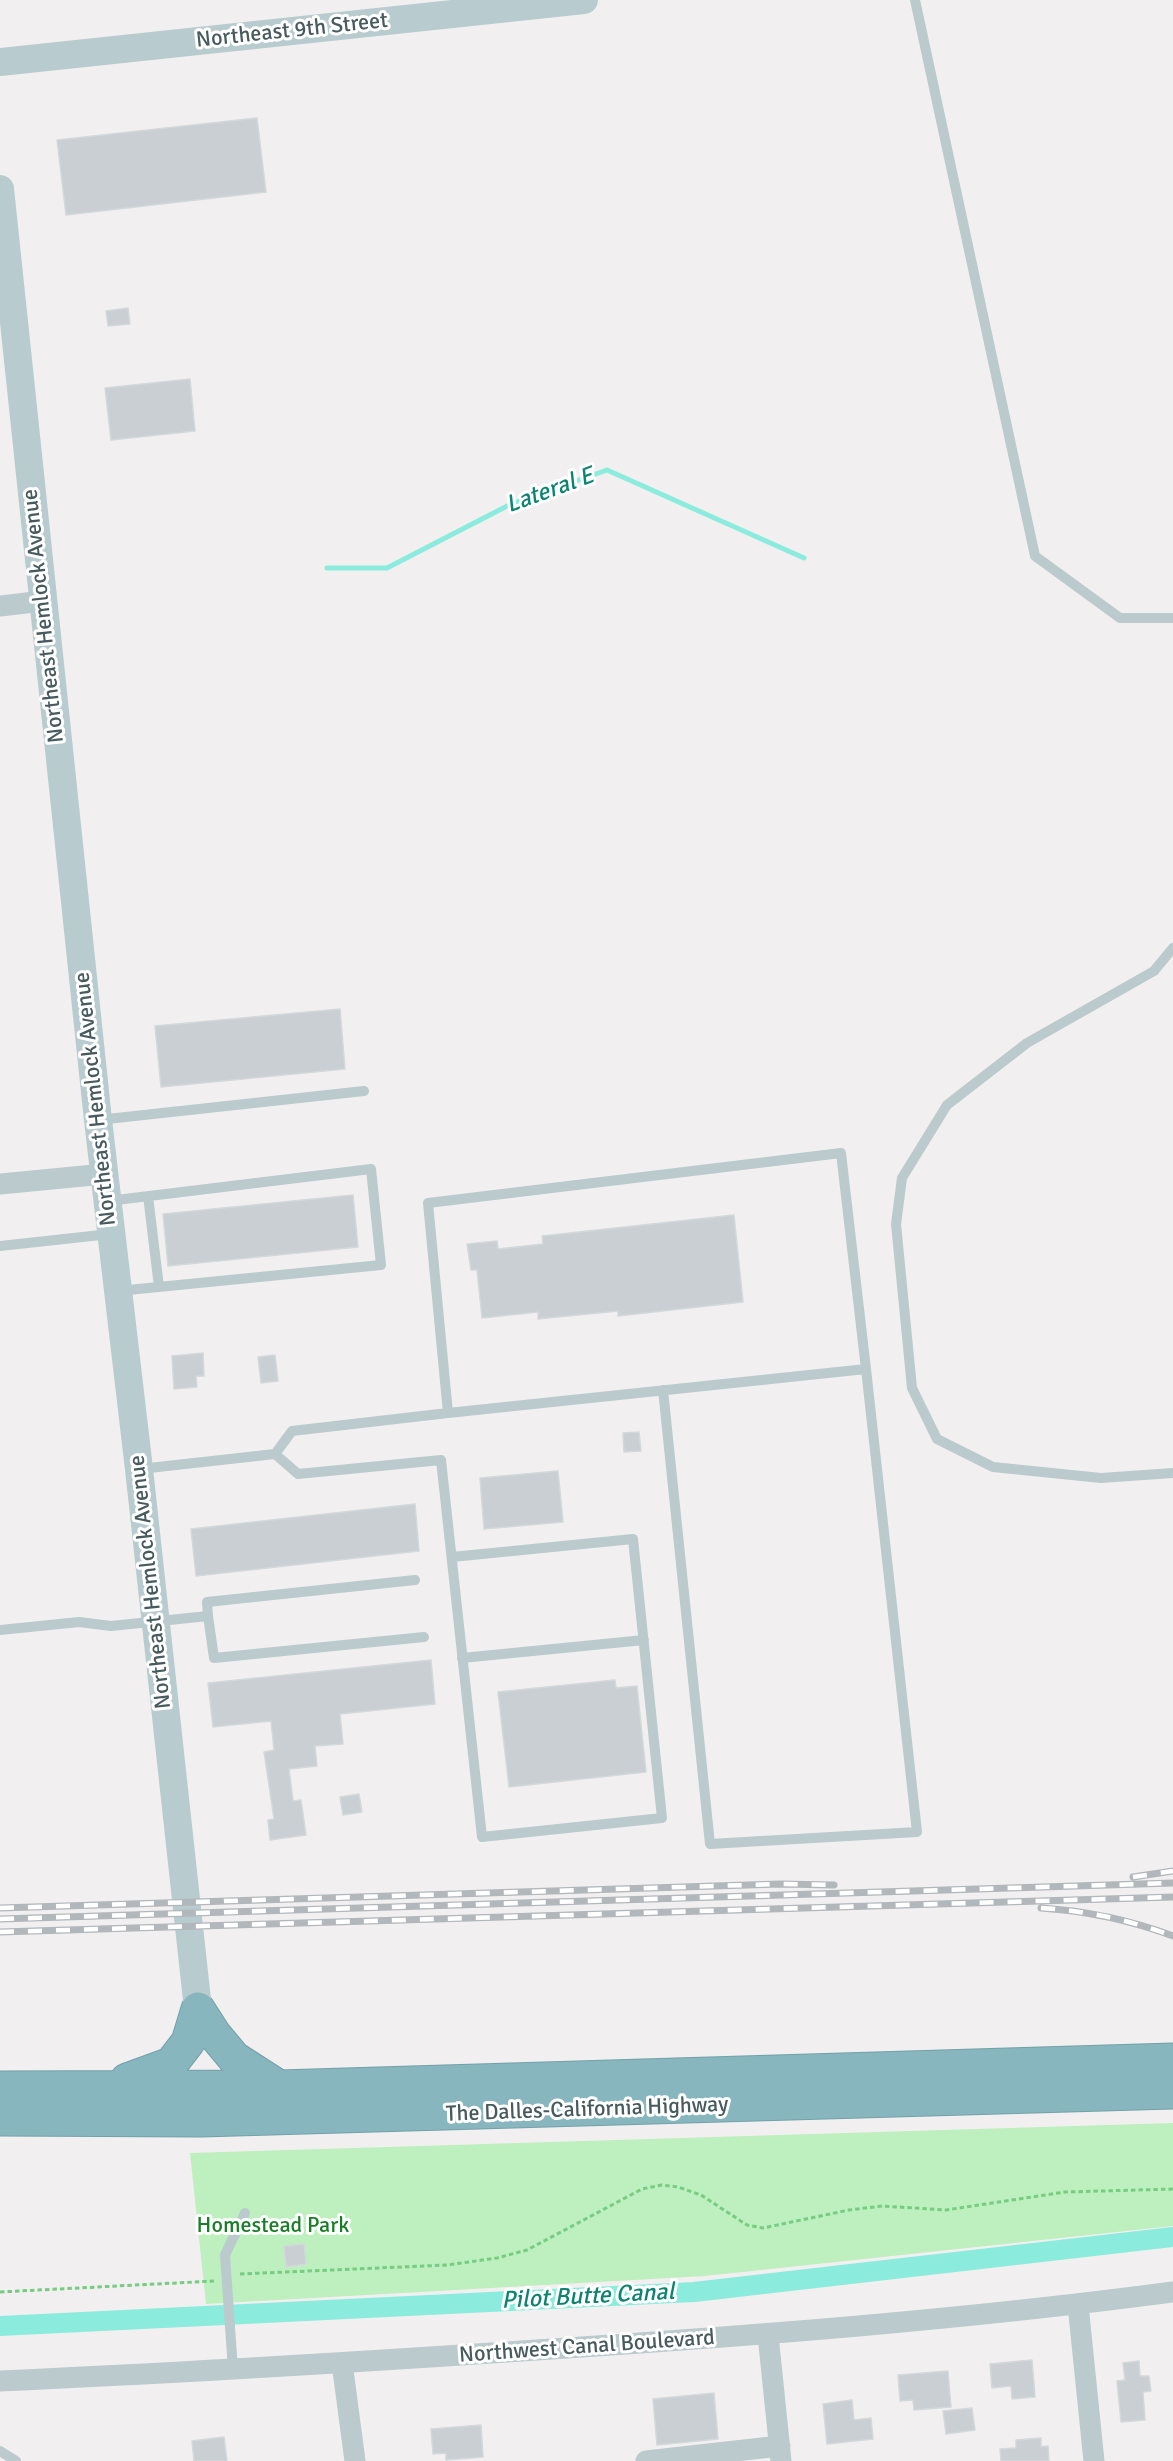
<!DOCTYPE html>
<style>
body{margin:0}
canvas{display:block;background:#f2eff0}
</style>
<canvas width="1173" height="2461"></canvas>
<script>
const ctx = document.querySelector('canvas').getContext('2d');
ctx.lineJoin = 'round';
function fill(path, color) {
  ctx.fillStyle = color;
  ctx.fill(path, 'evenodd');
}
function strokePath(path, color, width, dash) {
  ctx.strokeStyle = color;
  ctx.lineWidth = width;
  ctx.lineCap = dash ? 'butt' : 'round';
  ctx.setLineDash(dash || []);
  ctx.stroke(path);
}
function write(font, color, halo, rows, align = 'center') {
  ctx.font = font + ' Signika,sans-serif';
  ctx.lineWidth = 6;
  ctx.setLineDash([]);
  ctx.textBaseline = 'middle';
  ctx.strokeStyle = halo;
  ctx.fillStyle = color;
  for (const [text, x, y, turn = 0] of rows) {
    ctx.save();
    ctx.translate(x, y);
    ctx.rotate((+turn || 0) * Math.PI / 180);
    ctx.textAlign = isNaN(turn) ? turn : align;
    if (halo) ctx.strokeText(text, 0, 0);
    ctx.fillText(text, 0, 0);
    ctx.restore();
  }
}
fill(new Path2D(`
 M1173 2123V2226L705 2276 206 2304 190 2153Z`), '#beefbf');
strokePath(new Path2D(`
 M327 568H387L511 504 607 470 804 558`), '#8becdd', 5);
strokePath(new Path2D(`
 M0 2326 694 2292 1173 2237`), '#8becdd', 20);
const building = new Path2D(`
 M257 118 266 192 66 215 57 140Z
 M128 308 130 324 108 326 106 311Z
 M190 379 195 431 111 440 105 388Z
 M340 1009 345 1069 161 1087 155 1026Z
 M353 1195 358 1247 168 1266 163 1214Z
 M734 1215 743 1302 618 1316V1311L538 1319V1312L482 1318 477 1270H471L467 1244 497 1241 498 1249 543 1244 542 1236Z
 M203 1353 204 1376H196L197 1387 174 1389 172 1356Z
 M275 1355 278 1381 261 1383 258 1357Z
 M639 1432 641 1451 624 1452 623 1433Z
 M558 1471 563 1522 484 1529 480 1478Z
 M415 1504 419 1551 196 1576 191 1529Z
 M431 1660 435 1704 340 1714 343 1744 315 1746 317 1766 289 1769 293 1801 301 1800 306 1835 270 1840 268 1820 274 1819 264 1752 274 1750 271 1721 213 1727 208 1683Z
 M615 1680 616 1688 637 1686 646 1772 509 1787 498 1692Z
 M359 1794 362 1812 343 1815 340 1797Z
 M304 2244 306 2264 286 2267 284 2246Z
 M1032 2360 1035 2397 1012 2399 1011 2386 992 2388 990 2364Z
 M1139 2361 1140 2376H1149L1151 2391 1143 2392 1145 2420 1121 2422 1117 2381 1125 2380 1123 2363Z
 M948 2371 951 2407 914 2410 913 2400 900 2401 898 2375Z
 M714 2393 718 2439 657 2445 653 2399Z
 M852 2400 854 2420 871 2418 873 2439 827 2444 823 2404Z
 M972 2408 975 2430 946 2434 943 2411Z
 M481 2425 483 2457 446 2460V2453L433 2454 431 2429Z
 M224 2437 227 2461H194L192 2441Z
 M1041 2438V2447L1048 2446 1049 2461H1001L1000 2449 1016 2448V2440Z`);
fill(building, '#c9cfd2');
strokePath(building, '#d3d8db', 1.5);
const highway = new Path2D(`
 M198 2009 214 2034 234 2058 279 2087
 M127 2080 171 2064 188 2042 198 2009
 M0 2088 279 2087 1173 2060
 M0 2119 201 2120 1173 2092`);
strokePath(highway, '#72a1aa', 35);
strokePath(new Path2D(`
 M240 2274 447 2265 497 2258 527 2250 642 2189 662 2185 678 2187 701 2195 747 2225 763 2228 849 2210 882 2206 946 2210 1065 2192 1173 2189
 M0 2292 214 2281`), '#76cd82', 3, [4.5, 3]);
strokePath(new Path2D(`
 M915 0 1035 556 1120 618H1173
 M1173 948 1154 971 1027 1043 947 1105 902 1178 896 1224 912 1388 937 1439 993 1467 1101 1478 1173 1473
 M98 1120 364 1091
 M148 1196 159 1287
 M108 1201 371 1169 381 1265 118 1291
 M0 1246 110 1234
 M663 1390 710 1844 917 1832 866 1369
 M275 1454 298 1474 441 1460 482 1837 662 1818 633 1539 452 1557
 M140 1469 275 1454 292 1431 448 1413 428 1203 841 1153 866 1369 448 1413
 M208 1616 214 1658 424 1637
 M0 1630 79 1622 111 1626 208 1616 207 1602 415 1580
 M462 1658 644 1640
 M233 2370 225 2255 245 2213
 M0 2451 16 2461`), '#bbcacc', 10);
strokePath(new Path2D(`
 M0 606 43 601
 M0 1184 104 1174
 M1078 2305 1094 2461
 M768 2335 781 2461
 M342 2363 355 2461
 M0 2381C179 2373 358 2362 537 2350 750 2336 962 2320 1173 2292
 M646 2461 780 2446`), '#bbcacc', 21);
strokePath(new Path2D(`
 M0 62 584 0
 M0 189 98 1120 139 1469 198 2009`), '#b8cbce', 28);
strokePath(highway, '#87b6be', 33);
const rail = new Path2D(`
 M1133 1877 1173 1871
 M0 1908 780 1884 834 1885
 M1041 1908C1088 1911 1130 1920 1173 1936
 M0 1919 1173 1883
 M0 1932 1173 1897`);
strokePath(rail, '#b1b7ba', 7);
strokePath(rail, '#fff', 4.5, [14]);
write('22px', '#475a5d', '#fff', [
 ["Northeast 9th Street",292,31,-6],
 ["Northeast Hemlock Avenue",44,616,-96],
 ["Northeast Hemlock Avenue",96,1099,-96],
 ["Northeast Hemlock Avenue",151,1582,-96],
 ["The Dalles-California Highway",587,2110,-2],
 ["Northwest Canal Boulevard",587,2347,-4]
]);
write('22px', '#177f25', '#fff', [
 ["Homestead Park",273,2226]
]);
write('italic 24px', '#0d8472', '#fff', [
 ["Lateral E",550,491,-20],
 ["Pilot Butte Canal",588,2297,-3]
]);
</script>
